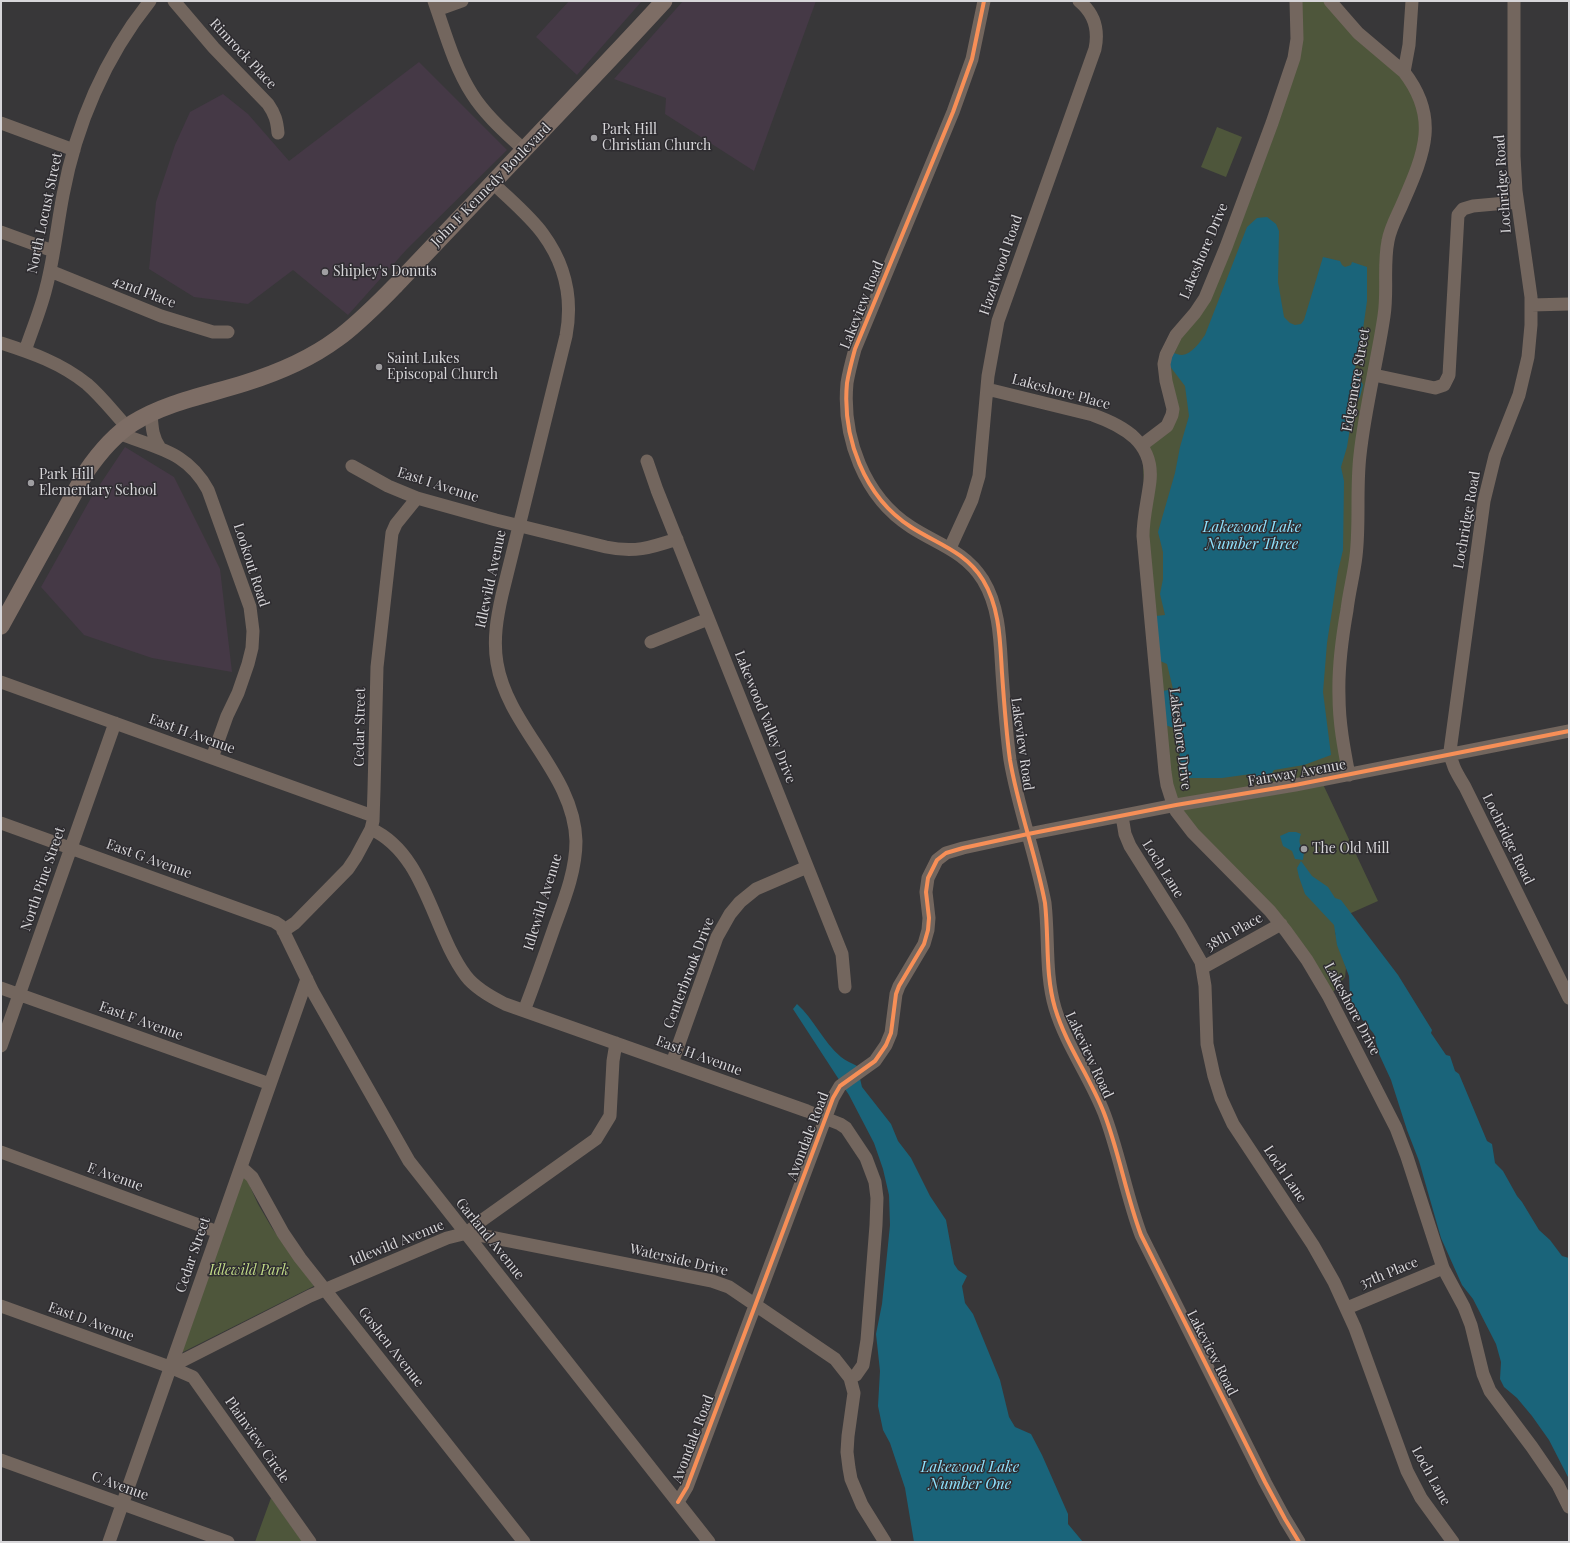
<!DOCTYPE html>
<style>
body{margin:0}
#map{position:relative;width:1570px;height:1543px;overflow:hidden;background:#383739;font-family:"Playfair Display",serif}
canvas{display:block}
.frame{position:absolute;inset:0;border:2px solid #d7d6d9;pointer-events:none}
</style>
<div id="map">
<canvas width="1570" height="1543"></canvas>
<div class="frame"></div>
</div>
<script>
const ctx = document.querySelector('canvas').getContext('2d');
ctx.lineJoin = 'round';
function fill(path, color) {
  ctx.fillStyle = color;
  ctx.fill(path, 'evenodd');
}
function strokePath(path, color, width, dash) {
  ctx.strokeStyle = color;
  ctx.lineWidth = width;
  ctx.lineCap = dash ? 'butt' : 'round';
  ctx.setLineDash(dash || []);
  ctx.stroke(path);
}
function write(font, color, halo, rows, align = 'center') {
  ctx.font = font + ' "Playfair Display",serif';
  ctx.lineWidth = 3;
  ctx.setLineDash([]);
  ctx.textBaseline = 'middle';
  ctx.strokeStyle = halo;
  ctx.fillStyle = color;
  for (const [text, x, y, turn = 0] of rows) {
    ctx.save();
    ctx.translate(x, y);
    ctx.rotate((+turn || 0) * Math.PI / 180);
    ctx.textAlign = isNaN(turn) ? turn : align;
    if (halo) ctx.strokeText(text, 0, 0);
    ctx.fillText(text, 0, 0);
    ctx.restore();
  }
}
fill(new Path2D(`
 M569 1H642L577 75 536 37Z
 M683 1H816L754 171 665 114 666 98 614 79Z
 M419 62 507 150 407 249 348 315 293 270 248 304 194 297 149 269 156 202 175 145 190 112 223 94 248 114 289 161Z
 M125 447 174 477 220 569 232 672 152 658 84 635 41 587 91 498Z`), '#453946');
fill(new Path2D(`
 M1294 1H1330L1391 60 1424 113 1415 173 1388 239 1340 659 1349 775 1321 780 1378 901 1351 913 1335 932 1346 968 1345 977 1329 997 1298 947 1173 804 1145 508 1142 445 1167 425 1170 356 1195 313 1294 58Z
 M1217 127 1242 137 1226 177 1201 167Z
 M241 1167 258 1204 272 1228 314 1286 183 1352H180Z
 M271 1498 303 1542H255Z`), '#4e563b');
fill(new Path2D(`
 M1267 217 1276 224 1279 231 1278 282 1284 317 1290 323 1295 325 1301 324 1304 320 1323 257 1340 261 1342 265 1345 267 1351 265 1352 262 1367 267V301L1360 350 1355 368 1363 385 1360 397 1351 405 1352 416 1347 447 1341 467 1344 481 1343 550 1338 571 1327 643 1323 692 1331 755 1304 765 1274 770 1270 776 1256 777 1251 774 1222 778H1189L1185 776 1181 769 1177 729 1165 725 1163 691 1173 689 1167 664 1158 660 1156 616 1165 615 1160 594 1163 579V552L1158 532 1175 473 1180 447 1189 416 1185 386 1169 365 1172 353C1175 353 1179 355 1182 355 1192 354 1200 342 1205 335L1247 227 1257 218Z
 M1289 832H1296L1301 834C1298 842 1300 845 1304 852L1303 860 1295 859 1292 851 1283 846 1280 836Z
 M1301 861 1312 876 1328 887 1335 898 1341 900 1398 975 1432 1030 1431 1033 1446 1055 1450 1056 1455 1071 1459 1074 1487 1141 1492 1144 1495 1163 1503 1171 1517 1196 1522 1202 1539 1230 1550 1240 1562 1256 1569 1258V1479L1549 1440 1532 1416 1517 1398 1504 1387 1500 1379 1501 1362 1496 1344 1473 1299 1462 1285 1441 1238 1419 1161 1407 1130 1391 1080 1379 1054 1374 1034 1357 1013 1350 998 1349 976 1337 945 1334 925 1305 894 1299 877 1297 868Z
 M797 1004C814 1019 823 1042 841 1057 846 1061 852 1063 857 1066L862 1087 891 1124 898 1141 911 1158 930 1196 946 1220 954 1264 958 1270 967 1276 962 1286 965 1303 973 1314 1000 1380 1009 1417 1015 1427 1031 1434 1042 1455 1068 1514V1524L1083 1542H914L905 1488 890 1443 883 1430 878 1406 880 1371 876 1334 882 1304 890 1225 889 1195 883 1169 874 1143 849 1095 793 1009Z`), '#1a647a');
strokePath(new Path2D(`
 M174 1 214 48 268 104C275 114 277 121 278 133
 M434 1C445 32 454 66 472 94 486 116 506 133 524 150
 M984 1 972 59 953 112 855 349C852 360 849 371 847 383 842 437 864 497 911 527 937 544 965 551 983 580 1000 608 1000 641 1002 673 1004 702 1006 731 1010 760 1018 808 1036 855 1045 903 1049 938 1045 974 1055 1008 1066 1045 1090 1077 1104 1113 1119 1152 1126 1195 1141 1235L1265 1482 1285 1519 1299 1542
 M1330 1 1358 33 1404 72
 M1514 1V156L1516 191 1531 297V325L1528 357 1519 395 1495 456 1484 501 1450 751C1451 765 1458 775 1465 787L1569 998
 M437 10 462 1
 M1 123 74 150
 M493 183C509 199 529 215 543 234 565 264 573 299 566 336L502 595C497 617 493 640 497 663 508 728 574 773 576 841 576 870 565 898 555 925 545 954 535 982 524 1011
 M1 232 53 251
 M50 271 161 316 213 332H228
 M1531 305 1569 304
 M1 343C32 353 61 363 87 384 102 397 114 413 127 427
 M25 351C32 330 41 309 46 288 54 258 57 226 63 195 76 125 105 57 150 1
 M1374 375 1435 388 1444 385 1449 375 1458 215 1463 209 1473 206 1517 202
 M987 389 1093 415C1124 426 1154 443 1150 481 1148 499 1143 517 1143 536L1165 772 1167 785 1173 804 1176 805V811L1193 833 1270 911 1286 931 1307 960 1329 997 1396 1128 1407 1157 1443 1268 1464 1307 1471 1325 1483 1374 1490 1391 1532 1447 1558 1485 1569 1507
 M151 413C152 426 152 437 160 448
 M119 433C157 449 187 451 208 490L250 607 253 631 252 648 248 664 238 693 227 716 212 758
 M1142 445 1167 426 1172 415 1173 409 1166 381 1164 364 1166 355 1176 335 1195 313 1205 298 1226 247 1272 123 1294 58 1297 39 1296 1
 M647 461 657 490 842 954 845 987
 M352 466 388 486 417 498 496 520 606 547C634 553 650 548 677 539
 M950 548 972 500 979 476 988 376 998 321 1095 49C1099 30 1095 14 1079 1
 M651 642 708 619
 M1 682 373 816
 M1349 775C1344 749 1339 723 1339 696 1338 667 1342 638 1347 610 1349 592 1354 574 1356 556 1360 523 1356 489 1360 455 1365 408 1377 363 1384 316 1388 291 1383 266 1388 241 1390 229 1396 218 1401 207 1410 186 1423 159 1425 135 1427 112 1418 90 1404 72L1409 45 1412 1
 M1122 816 1125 834 1130 846 1181 927 1201 962 1205 986 1207 1044 1214 1076 1221 1098 1233 1124 1313 1245 1334 1282 1355 1328 1407 1471 1421 1498 1453 1542
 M1 823 275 922 281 926 313 992 409 1161 709 1542
 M371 829C426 854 432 931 466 976 475 988 491 997 505 1004L807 1111 840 1124 846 1128 866 1158 875 1182 877 1198 876 1225 867 1340 863 1365 856 1375 850 1378
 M283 931 295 923 348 869 356 857 371 829 373 821 374 790 377 667 392 533 396 524 417 498
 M1202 968 1281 924
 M1 988 270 1084
 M1 1046 115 723
 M672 1063 717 937 730 914 740 902 756 889 807 867
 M1 1152 218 1232
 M241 1167 252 1177 283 1233 300 1258 524 1542
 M467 1233 490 1237 712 1281 729 1287 835 1359 850 1378 854 1393 848 1436 847 1452 849 1468 851 1479 862 1505 885 1542
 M1 1306 170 1367 193 1377 310 1542
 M1347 1308 1443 1268
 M170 1367 310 1296 447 1238 467 1233 481 1221 596 1139 610 1116 613 1061 616 1043
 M1 1460 228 1542
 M678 1502 687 1487 833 1098 840 1086 875 1061 886 1045 891 1033 896 994 899 986 924 944 928 930 929 918 926 892 928 878 937 860 946 853 963 848 1028 834 1176 805 1295 785 1569 731
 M109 1542 307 979`), '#73665e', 13);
strokePath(new Path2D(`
 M1 626 86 472C99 453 114 435 133 423 167 402 207 395 245 383 277 373 310 359 337 339 359 323 377 304 396 285 422 258 447 231 473 204 536 136 601 70 664 1`), '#7d6d65', 17);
strokePath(new Path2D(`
 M984 1 972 59 953 112 855 349C852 360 849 371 847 383 842 437 864 497 911 527 937 544 965 551 983 580 1000 608 1000 641 1002 673 1004 702 1006 731 1010 760 1018 808 1036 855 1045 903 1049 938 1045 974 1055 1008 1066 1045 1090 1077 1104 1113 1119 1152 1126 1195 1141 1235L1265 1482 1285 1519 1299 1542
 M678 1502 687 1487 833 1098 840 1086 875 1061 886 1045 891 1033 896 994 899 986 924 944 928 930 929 918 926 892 928 878 937 860 946 853 963 848 1028 834 1176 805 1295 785 1569 731`), '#f78f57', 4);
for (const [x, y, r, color] of [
 [594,138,4,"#9f9ea1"],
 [325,272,4,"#9f9ea1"],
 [379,367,4,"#9f9ea1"],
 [31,483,4,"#9f9ea1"],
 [1304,849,4,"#9f9ea1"]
]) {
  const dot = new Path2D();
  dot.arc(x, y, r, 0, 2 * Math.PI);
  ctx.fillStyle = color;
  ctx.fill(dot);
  strokePath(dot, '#2e2c30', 1.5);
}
write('14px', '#d7d6d9', '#2e2c30', [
 ["Rimrock Place",243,54,47],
 ["Lochridge Road",1503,184,-94],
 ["John F Kennedy Boulevard",491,185,-46],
 ["North Locust Street",45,213,-78],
 ["Lakeshore Drive",1204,251,-67],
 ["Hazelwood Road",1001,265,-71],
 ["42nd Place",144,292,21],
 ["Lakeview Road",862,305,-68],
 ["Edgemere Street",1356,380,-80],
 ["Lakeshore Place",1061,392,15],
 ["East I Avenue",438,485,18],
 ["Lochridge Road",1467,520,-80],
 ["Lookout Road",251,565,72],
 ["Idlewild Avenue",491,579,-78],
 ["Lakewood Valley Drive",765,717,68],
 ["Cedar Street",360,727,-89],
 ["East H Avenue",192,734,20],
 ["Lakeshore Drive",1180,739,83],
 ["Lakeview Road",1022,744,82],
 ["Fairway Avenue",1297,773,-10],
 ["Lochridge Road",1508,839,64],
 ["East G Avenue",149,859,20],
 ["Loch Lane",1163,869,58],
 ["North Pine Street",43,879,-71],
 ["Idlewild Avenue",543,902,-73],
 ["38th Place",1234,932,-29],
 ["Centerbrook Drive",689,973,-69],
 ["Lakeshore Drive",1352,1009,62],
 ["East F Avenue",141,1021,20],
 ["Lakeview Road",1089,1055,65],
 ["East H Avenue",699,1056,20],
 ["Avondale Road",808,1136,-69],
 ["Loch Lane",1285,1174,56],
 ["E Avenue",115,1177,20],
 ["Garland Avenue",490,1239,51],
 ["Idlewild Avenue",397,1243,-22],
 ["Cedar Street",193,1255,-71],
 ["Waterside Drive",679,1260,13],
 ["37th Place",1389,1273,-22],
 ["East D Avenue",91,1322,20],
 ["Goshen Avenue",391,1347,52],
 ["Lakeview Road",1212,1353,63],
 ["Avondale Road",693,1439,-69],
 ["Plainview Circle",257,1440,55],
 ["Loch Lane",1431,1476,61],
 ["C Avenue",120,1486,20]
]);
write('14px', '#d7d6d9', '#2e2c30', [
 ["Park Hill",602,130],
 ["Christian Church",602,146],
 ["Shipley's Donuts",333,272],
 ["Saint Lukes",387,359],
 ["Episcopal Church",387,375],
 ["Park Hill",39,475],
 ["Elementary School",39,491],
 ["The Old Mill",1312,849]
], 'left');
write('italic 14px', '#c2dc88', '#2e2c30', [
 ["Idlewild Park",249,1271]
]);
write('italic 15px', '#8fe2fe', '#2e2c30', [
 ["Lakewood Lake",1252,527],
 ["Number Three",1252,544],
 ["Lakewood Lake",970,1467],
 ["Number One",970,1484]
]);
</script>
